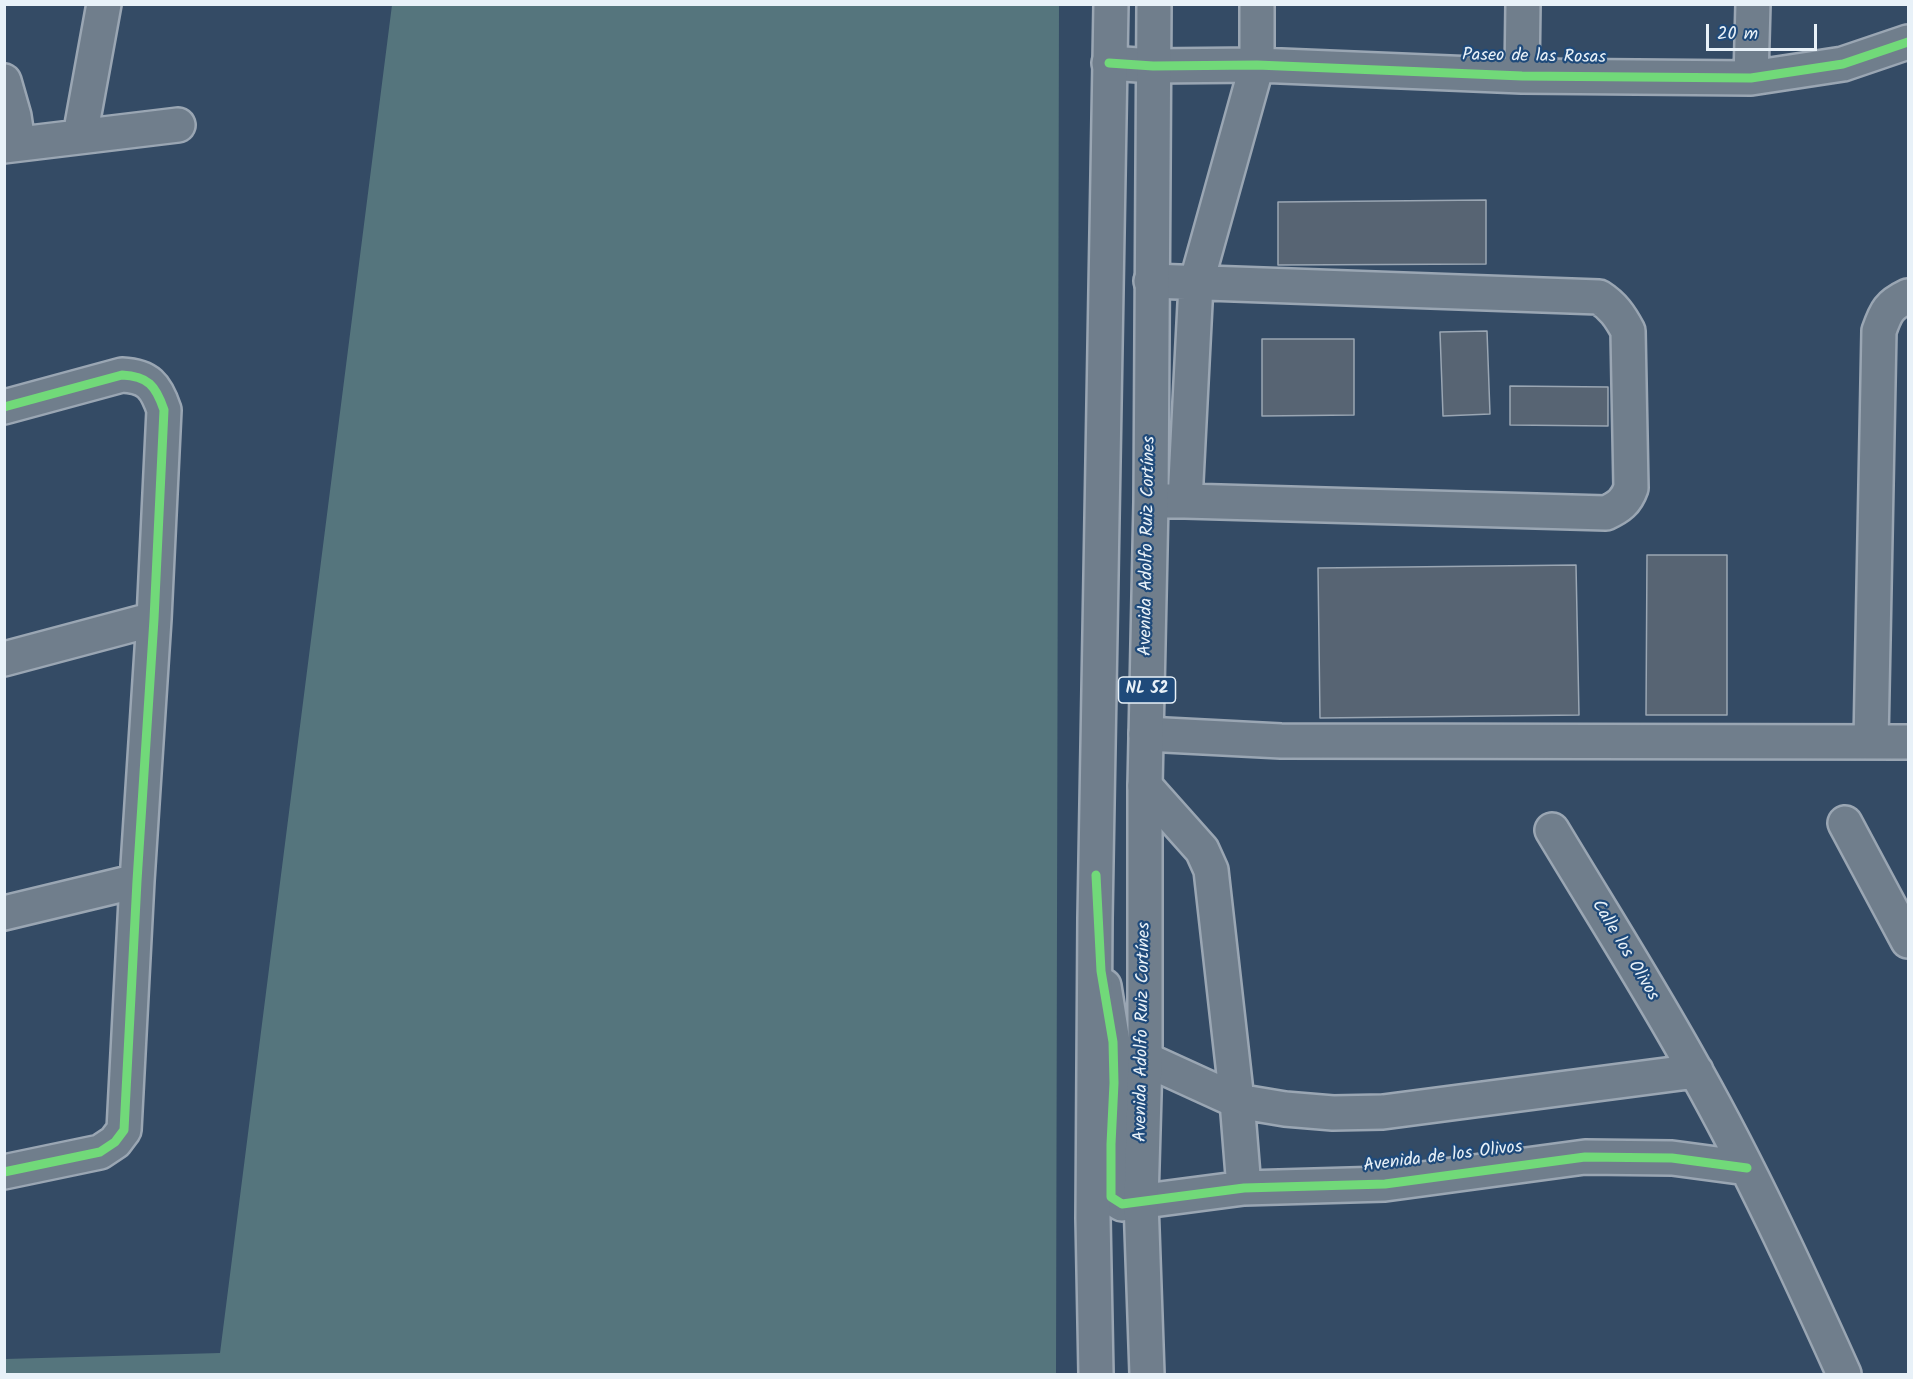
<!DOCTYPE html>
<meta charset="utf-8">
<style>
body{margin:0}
#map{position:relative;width:1913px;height:1379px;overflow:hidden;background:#344b65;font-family:Kalam,sans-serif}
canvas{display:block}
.frame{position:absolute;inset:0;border:6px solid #e8f1f8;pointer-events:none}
.scale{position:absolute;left:1706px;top:24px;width:111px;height:27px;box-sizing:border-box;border:3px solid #e8f1f8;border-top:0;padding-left:8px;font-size:18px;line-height:21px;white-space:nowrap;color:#e8f1f8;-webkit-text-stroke:4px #1f4a7a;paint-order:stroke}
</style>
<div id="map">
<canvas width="1913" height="1379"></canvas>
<div class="frame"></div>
<div class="scale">20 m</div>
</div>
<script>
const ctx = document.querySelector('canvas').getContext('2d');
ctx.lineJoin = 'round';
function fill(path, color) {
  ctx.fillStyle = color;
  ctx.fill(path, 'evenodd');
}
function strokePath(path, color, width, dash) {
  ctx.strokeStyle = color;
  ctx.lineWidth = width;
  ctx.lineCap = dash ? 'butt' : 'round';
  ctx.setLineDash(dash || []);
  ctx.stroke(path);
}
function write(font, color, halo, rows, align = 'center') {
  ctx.font = font + ' Kalam,sans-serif';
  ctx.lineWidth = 4.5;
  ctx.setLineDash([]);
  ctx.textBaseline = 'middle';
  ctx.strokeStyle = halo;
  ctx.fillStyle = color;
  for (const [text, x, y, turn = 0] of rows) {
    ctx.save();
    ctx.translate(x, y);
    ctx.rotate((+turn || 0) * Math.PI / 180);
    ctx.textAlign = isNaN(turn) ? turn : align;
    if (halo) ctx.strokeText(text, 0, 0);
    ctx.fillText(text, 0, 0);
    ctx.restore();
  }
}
fill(new Path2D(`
 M392 5H1059L1056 1374H5V1359L220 1353Z`), '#55757d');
const building = new Path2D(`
 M1486 200V264L1278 265V202Z
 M1487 331 1490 414 1443 416 1440 332Z
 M1262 339H1354V415L1262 416Z
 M1510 386 1608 387V426L1510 425Z
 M1647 555H1727V715H1646Z
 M1576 565 1579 715 1320 718 1318 568Z`);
fill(building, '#576473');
strokePath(building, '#9aa6b3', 1.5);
const minor = new Path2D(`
 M1109 63 1153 66 1257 65 1522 76 1751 78 1843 64 1908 42
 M1522 76 1523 4
 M1751 78 1753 4
 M4 81 14 116 18 143
 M80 136 104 4
 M4 146 178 125
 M1151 281 1599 297C1613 306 1620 316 1628 331L1631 488C1626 502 1619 507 1606 513L1185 501
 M4 407 122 375C148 376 156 386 164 410L154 619 137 881 124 1130 115 1142 100 1152 4 1172
 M1164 501H1185L1196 284 1257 65V4
 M4 659 154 619
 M1146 734 1281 741 1908 742
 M1871 742 1879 331C1886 311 1889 305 1908 296
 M1145 786 1202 850 1211 870 1237 1101 1244 1188
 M1845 823 1908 941
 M1552 830C1600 910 1651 990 1696 1072 1751 1170 1798 1272 1844 1374
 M4 913 137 881
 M1104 986 1113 1042 1114 1083 1111 1144V1197L1122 1204 1244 1188 1385 1184 1585 1157 1672 1158 1747 1168
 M1120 1063 1145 1059 1237 1101 1285 1109 1333 1113 1383 1112 1696 1071`);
const major = new Path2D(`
 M1096 1374 1093 1218 1095 918 1111 4
 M1147 1374 1141 1201 1145 1059V786L1151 502 1154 4`);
strokePath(minor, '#9aa6b3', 38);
strokePath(major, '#9aa6b3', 38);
strokePath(minor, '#707e8c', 33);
strokePath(major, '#707e8c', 33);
strokePath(new Path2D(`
 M1109 63 1153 66 1257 65 1522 76 1751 78 1843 64 1908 42
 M4 407 122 375C148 376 156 386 164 410L154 619 137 881 124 1130 115 1142 100 1152 4 1172
 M1096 875 1101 971 1113 1042 1114 1083 1111 1144V1197L1122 1204 1244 1188 1385 1184 1585 1157 1672 1158 1747 1168`), '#71d979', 9);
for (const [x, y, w] of [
 [1147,690,57]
]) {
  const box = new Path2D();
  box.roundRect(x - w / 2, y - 13, w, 26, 4.5);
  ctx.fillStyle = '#1f4a7a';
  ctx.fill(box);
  strokePath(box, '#e8f1f8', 1.5);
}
write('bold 16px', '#e8f1f8', null, [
 ["NL 52",1147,690]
]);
write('18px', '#e8f1f8', '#1f4a7a', [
 ["Paseo de las Rosas",1534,58,1],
 ["Avenida Adolfo Ruiz Cortínes",1149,546,-89],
 ["Calle los Olivos",1624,951,59],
 ["Avenida Adolfo Ruiz Cortínes",1144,1032,-89],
 ["Avenida de los Olivos",1443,1158,-7]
]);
</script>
